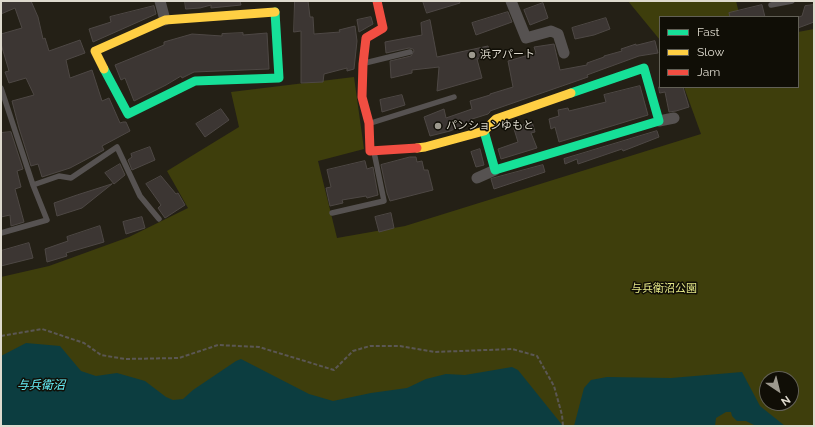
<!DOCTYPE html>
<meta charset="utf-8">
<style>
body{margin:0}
#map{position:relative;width:815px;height:427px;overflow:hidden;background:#242016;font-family:Raleway,sans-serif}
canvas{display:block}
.frame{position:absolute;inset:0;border:2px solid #dedace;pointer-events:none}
.legend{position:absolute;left:659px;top:16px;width:140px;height:72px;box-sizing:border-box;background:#100e06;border:1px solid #626056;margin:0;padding:5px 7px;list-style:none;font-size:12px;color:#dedace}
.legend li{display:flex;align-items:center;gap:8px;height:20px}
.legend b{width:20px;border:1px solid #626056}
.north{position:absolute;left:759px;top:371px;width:40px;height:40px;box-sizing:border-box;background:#100e06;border:1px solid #626056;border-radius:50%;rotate:145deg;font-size:11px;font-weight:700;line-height:16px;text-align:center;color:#dedace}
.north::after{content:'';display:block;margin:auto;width:14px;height:18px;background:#9d998e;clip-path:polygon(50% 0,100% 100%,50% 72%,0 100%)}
</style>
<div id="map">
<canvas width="815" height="427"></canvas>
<div class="frame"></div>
<ul class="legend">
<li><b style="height:5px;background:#16e098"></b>Fast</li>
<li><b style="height:5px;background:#ffcf43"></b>Slow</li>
<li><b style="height:5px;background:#f24e42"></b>Jam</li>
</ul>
<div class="north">N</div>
</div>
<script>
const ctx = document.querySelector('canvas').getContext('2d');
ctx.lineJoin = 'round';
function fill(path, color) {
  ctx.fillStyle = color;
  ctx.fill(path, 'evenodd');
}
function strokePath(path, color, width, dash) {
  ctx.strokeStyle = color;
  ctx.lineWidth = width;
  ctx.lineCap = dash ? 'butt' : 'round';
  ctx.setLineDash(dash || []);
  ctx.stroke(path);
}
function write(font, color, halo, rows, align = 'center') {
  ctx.font = font + ' Raleway,"Noto Sans JP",sans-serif';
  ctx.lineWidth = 3;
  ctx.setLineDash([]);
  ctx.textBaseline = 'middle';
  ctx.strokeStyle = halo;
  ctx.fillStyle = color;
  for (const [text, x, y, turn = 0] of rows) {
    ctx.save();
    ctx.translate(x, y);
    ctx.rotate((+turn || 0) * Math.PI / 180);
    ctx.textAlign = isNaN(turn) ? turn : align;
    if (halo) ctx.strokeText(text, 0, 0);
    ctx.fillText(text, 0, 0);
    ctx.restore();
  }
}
fill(new Path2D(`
 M628 1H736L740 17H660V40Z
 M814 29V426H1V277L49 266 129 237 188 208 167 171 239 127 231 92 354 77 364 149 318 161 337 238 405 226 701 134 684 87H798V32ZM767 379H791V403H767Z`), '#3e3e0c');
fill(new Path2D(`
 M26 343 60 346 81 371 96 376 117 373 145 381 166 397 173 400 183 399 193 390 236 361 241 359 309 394 333 401 371 393 407 388 426 379 446 374 465 375 512 367 518 370 563 426H1V356Z
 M742 372 760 406 785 426H756L746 421H737L732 416 731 412H726L716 418 715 426H574L584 388 591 380 607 377 671 378Z`), '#0c3d40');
const building = new Path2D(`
 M1 1H31L38 17 43 39 45 38 49 51 80 40 85 53 66 60 70 78 92 70 102 101 109 98 120 123 123 122H126L130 131 102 146 104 150 70 168 42 177 38 164 31 166 19 128 12 101 34 95 26 78 9 83 5 72 9 71 1 44V34L22 28 15 8 1 14Z
 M185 1H240L241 5 211 8V5L200 8 186 9Z
 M295 1H308L310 17H313L314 34 340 32 339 30 355 26 357 41 354 69 347 71V68L324 74 323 82 301 83V31L294 32Z
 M423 1H459L460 3 427 13Z
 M543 3 548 18 530 25 524 10Z
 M762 5 765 17H730L729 13Z
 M814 5V22L798 28V17L802 16 805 6Z
 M154 6 156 14 93 42 89 29 111 22 110 17Z
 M508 12 512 22 476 35 472 23Z
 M371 17 373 24 359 32 357 20Z
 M606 18 610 29 594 35 575 39 572 28Z
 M430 20 437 57 488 46 491 56 477 59 482 78 437 91 439 67 412 70V73L391 78 390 61 411 56 414 51 413 49 409 48 386 53 385 42 422 35 421 23Z
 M243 33V35L267 33 269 69 194 72 182 78 181 76 166 85 134 101 125 78 121 80 115 65 164 45V42L192 34 222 36V34Z
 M655 41 658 53 639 56 587 75 588 77 490 111V112L488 114 469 120 470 122 450 131 430 136 424 117 444 109 446 118 472 109 470 101 490 95V94L513 87 508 61 536 53 534 47 554 44 560 70 587 65V63L604 57V56L622 51 621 49 636 44V45Z
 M640 86 648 115 559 142 555 127 551 129 549 119 559 116 558 110 568 108 569 111 606 102 604 95Z
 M659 87H683L689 107 676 111 669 112 665 92 660 93Z
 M402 95 405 105 382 112 380 100Z
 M221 109 229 120 205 137 196 124Z
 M532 122 535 132 531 133 537 148 501 159 498 149 518 142 514 129Z
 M657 131 659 137 623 151 622 149 578 164 577 159 565 164 564 159Z
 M11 132 23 169 17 171 21 187 15 189 24 222 11 226 10 215 1 217V133Z
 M150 147 155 160 132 170 128 160 132 157 131 154Z
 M480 149 484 165 476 167 471 152Z
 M410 157H416L417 162 422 161 424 170H428L433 190 390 201 387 193 381 165Z
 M365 161 367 169 373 167 378 195 367 198 366 196 342 200 343 203 330 206 326 188 331 187 327 170Z
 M120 164 125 175 114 184 105 173Z
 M543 165 545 172 494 189 491 179Z
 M161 176 176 194 178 193 185 205 165 218 158 208 161 205 146 184Z
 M112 184 82 208 57 216 54 203 77 195Z
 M391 213 394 228 379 232 375 217Z
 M142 217 145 228 126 234 123 222Z
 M100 226 104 242 66 253 67 256 47 262 45 249 68 241 67 237Z
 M29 243 33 258 1 266V251Z`);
fill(building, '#3c3633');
strokePath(building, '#4e4845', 1);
strokePath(new Path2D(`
 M1 336 42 329 84 343 101 355 125 359 179 358 218 345 259 347 334 370 353 351 370 346H400L435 352 512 349 537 356 554 386 562 415 563 426`), '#5b5754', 2, [4, 2]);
strokePath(new Path2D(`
 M771 5 792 1
 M365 63 410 52
 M1 88 33 185 47 220 1 233
 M371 123 454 97
 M33 185 59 176 71 178 117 147 140 196 159 219
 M332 213 384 201 374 152`), '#565251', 5.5);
strokePath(new Path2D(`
 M160 1 165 20
 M511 1 526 38 551 31 558 34 564 53
 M659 121 674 118
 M477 178 495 170`), '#565251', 11);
strokePath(new Path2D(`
 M104 69 128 114 195 81 279 78 275 12
 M484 131 495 170 659 121 644 68 571 93`), '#16e098', 9);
strokePath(new Path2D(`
 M104 69 95 51 165 20 275 12
 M417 148 425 147 484 131 496 119 571 93`), '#ffcf43', 9);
strokePath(new Path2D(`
 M377 1 383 28 366 38 363 64 362 97 369 123 370 151 417 148`), '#f24e42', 9);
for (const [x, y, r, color] of [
 [472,55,4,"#9d998e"],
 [438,126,4,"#9d998e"]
]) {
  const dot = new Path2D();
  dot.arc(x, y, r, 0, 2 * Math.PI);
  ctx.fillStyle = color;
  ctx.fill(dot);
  strokePath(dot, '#100e06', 1.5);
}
write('11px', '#dedace', '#100e06', [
 ["浜アパート",480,55],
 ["パンションゆもと",446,126]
], 'left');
write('11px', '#e3e687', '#100e06', [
 ["与兵衛沼公園",664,289]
]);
write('italic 12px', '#67f0fa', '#100e06', [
 ["与兵衛沼",41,385]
]);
</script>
